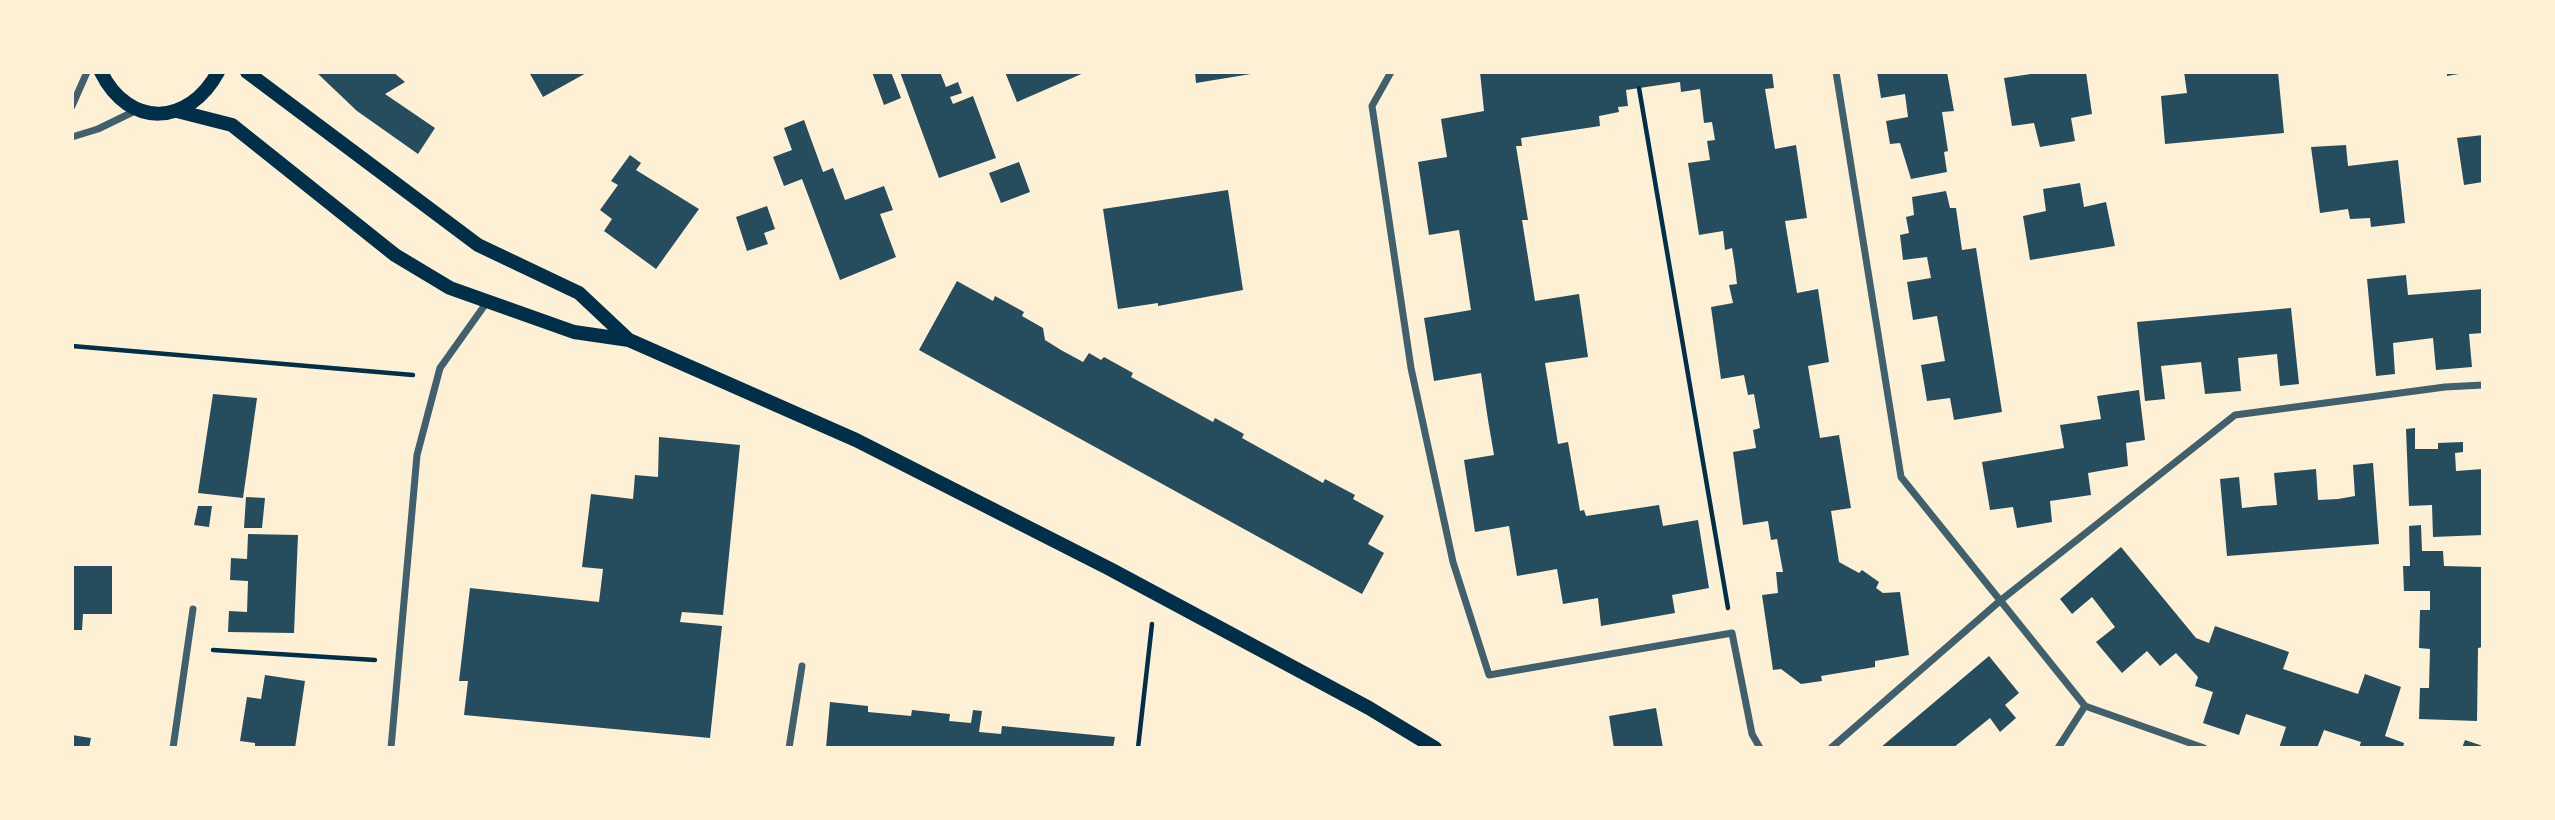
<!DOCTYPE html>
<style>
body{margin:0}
#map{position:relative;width:2555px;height:820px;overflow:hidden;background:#fdf0d5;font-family:"Nunito Sans",sans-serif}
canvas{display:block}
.frame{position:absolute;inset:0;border:74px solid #fdf0d5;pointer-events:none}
</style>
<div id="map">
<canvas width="2555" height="820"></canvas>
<div class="frame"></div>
</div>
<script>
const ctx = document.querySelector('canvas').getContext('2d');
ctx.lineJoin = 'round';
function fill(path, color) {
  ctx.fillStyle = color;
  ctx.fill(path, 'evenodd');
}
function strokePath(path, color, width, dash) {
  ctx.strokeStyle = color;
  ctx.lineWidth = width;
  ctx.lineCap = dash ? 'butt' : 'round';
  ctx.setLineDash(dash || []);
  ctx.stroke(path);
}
fill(new Path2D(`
 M316 72H393L405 82 385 94 435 128 418 154 357 111Z
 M529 72H588L543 97Z
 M872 72H891L901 98 884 105Z
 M900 72H940L946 87 958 82 962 93 950 97 953 104 973 96 996 158 939 178Z
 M1005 72H1086L1017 102Z
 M1195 72H1257V73L1196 83Z
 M1480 72H1772L1774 88 1765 89 1775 149 1796 145 1807 218 1785 221 1797 293 1818 289 1829 362 1808 366 1820 438 1839 435 1851 508 1831 511 1839 562 1859 573 1862 570 1879 582 1876 588 1883 593 1900 592 1909 655 1875 661V667L1821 676 1822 681 1801 684 1781 669 1773 670 1762 595 1778 593 1776 572H1783L1777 539 1771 540 1768 521 1743 525 1733 452 1756 448 1753 430 1760 428 1754 394 1748 395 1744 375 1721 379 1711 307 1733 303 1729 285 1737 284 1735 267 1732 248 1725 250 1723 231 1699 235 1688 163 1710 160 1707 141 1715 140 1712 122 1704 123 1700 89 1681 92 1680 82 1626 90 1628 106 1618 107 1619 112 1599 116 1600 126 1521 138 1522 146H1516L1528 220H1522L1535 301 1579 294 1588 357 1545 363 1558 444 1568 442 1580 511 1584 510 1586 516 1659 505 1663 526 1698 520 1709 588 1672 595 1675 613 1601 626 1598 598 1563 604 1557 569 1517 576 1509 526 1475 532 1464 460 1494 455 1488 420 1481 373 1434 381 1424 318 1471 310 1459 230 1429 235 1418 162 1447 157 1441 119 1484 111Z
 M1877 72H1947L1954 111 1942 112 1948 151 1944 152 1947 172 1911 179 1900 143 1890 144 1886 121 1908 117 1905 94 1881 98Z
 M2044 72H2086L2092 114 2071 118 2075 141 2040 147 2034 123 2012 126 2004 78Z
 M2184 72H2278L2284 133 2165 144 2161 96 2187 93Z
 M2447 72H2465V73L2447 76Z
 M804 120 823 172 833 168 845 200 884 186 893 210 880 214 896 257 840 280 802 179 784 186 773 157 792 150 784 128Z
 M2483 135V182L2464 185 2457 138Z
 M2346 145 2348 166 2398 160 2405 223 2371 227 2370 218 2350 219 2348 209 2320 213 2311 147Z
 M630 155 641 163 636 170 699 209 656 269 604 231 612 219 600 210 618 185 611 181Z
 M1019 162 1030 192 1001 203 989 173Z
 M2080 183 2084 207 2106 202 2115 246 2030 260 2023 216 2046 211 2043 189Z
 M1228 190 1243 290 1158 306V303L1118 309 1103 209Z
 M1946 191 1950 208H1956L1962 250 1976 248 2002 412 1954 420 1950 398 1927 401 1921 365 1945 361 1937 316 1913 320 1907 282 1931 278 1927 257 1903 260 1900 235 1909 233 1906 217 1914 215 1912 197Z
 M767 206 775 229 764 233 768 244 747 251 736 217Z
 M2406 275 2408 295 2483 289V333L2469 334 2472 367 2436 370 2433 338 2393 343 2395 374 2376 376 2367 279Z
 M957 281 993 301 995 296 1024 312 1022 316 1043 328 1045 340 1061 350 1083 362 1089 353 1101 360 1104 357 1133 373 1131 377 1213 422 1215 418 1244 434 1242 438 1323 483 1325 479 1355 495 1353 499 1384 516 1368 544 1384 553 1362 594 919 350Z
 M2291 308 2299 384 2280 386 2277 354 2238 358 2241 391 2205 394 2201 362 2161 366 2165 399 2145 401 2137 322Z
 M2139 390 2145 440 2126 443 2128 466 2088 473 2091 495 2050 501 2052 522 2017 528 2013 507 1990 510 1982 462 2064 448 2060 425 2101 419 2097 396Z
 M213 394 257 398 243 498 198 493Z
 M2415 428V449H2438V443L2463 442V452L2455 453 2456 471 2483 469V535L2433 537 2432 505 2409 506 2406 429Z
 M659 437 740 445 723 615 682 612 680 622 722 626 710 738 464 715 468 681H459L470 588 599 602 603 569 582 567 591 494 633 499 635 475 658 477Z
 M2373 463 2379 544 2227 556 2220 479 2239 477 2242 508 2261 506 2277 505 2274 473 2316 469 2318 500 2338 499 2355 496 2353 465Z
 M246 497 265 498 262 528H244Z
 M198 506H212L209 527 194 525Z
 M2421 525 2422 551H2443L2444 566 2483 567V647L2478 648 2477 721 2419 719 2420 688H2429L2430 649 2419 648 2420 610H2430V591H2404L2403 566H2410L2409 526Z
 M248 534 298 535 294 633 228 632 229 611 247 612 248 581 230 580 231 558 247 559Z
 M2121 547 2196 638 2209 643 2215 626 2289 652 2283 669 2358 694 2365 674 2401 687 2385 736 2404 743 2403 748H2359L2361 742 2324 730 2317 748H2279L2286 727 2246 714 2239 735 2203 723 2213 692 2195 686 2198 677 2176 653 2160 666 2147 651 2122 673 2096 642 2115 627 2092 597 2072 614 2060 599Z
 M72 566H112V614H83L82 630H72Z
 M1989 656 2019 693 2005 705 2016 718 2000 732 1990 718 1953 748H1880Z
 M265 675 305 681 295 748H255V743L240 741 247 697 261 699Z
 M830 702 868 706V712L911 716 912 710 950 714 949 721 971 723 973 710 982 711 979 732 1001 734 1002 726 1115 737 1113 748H826Z
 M1656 708 1663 748H1614L1609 716Z
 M72 735 91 738 89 748H72Z
 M2465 740 2483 746V748H2462Z`), '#264d5e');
strokePath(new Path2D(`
 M1639 88 1728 608
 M72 346 413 375
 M213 650 375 660
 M1138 748 1152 624`), '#003049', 4.5);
strokePath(new Path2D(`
 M1391 72 1372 106 1411 368 1453 562 1489 675 1732 633 1752 734 1760 748
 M1836 72 1901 477 2085 706 2204 748
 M72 106 87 72
 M72 137 98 129 137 110
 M173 748 193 609
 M391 748 417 455 440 368 487 302
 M789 748 802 666
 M1831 748 2001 600 2235 415 2445 387 2483 385
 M2058 748 2085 706`), '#3f606c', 7);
strokePath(new Path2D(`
 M101 72C129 129 189 126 218 72
 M247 72 478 245 579 293 629 340
 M177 111 232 125 395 255 450 288 574 332 629 340 856 440 1110 569 1369 708 1435 748`), '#003049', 14);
</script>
